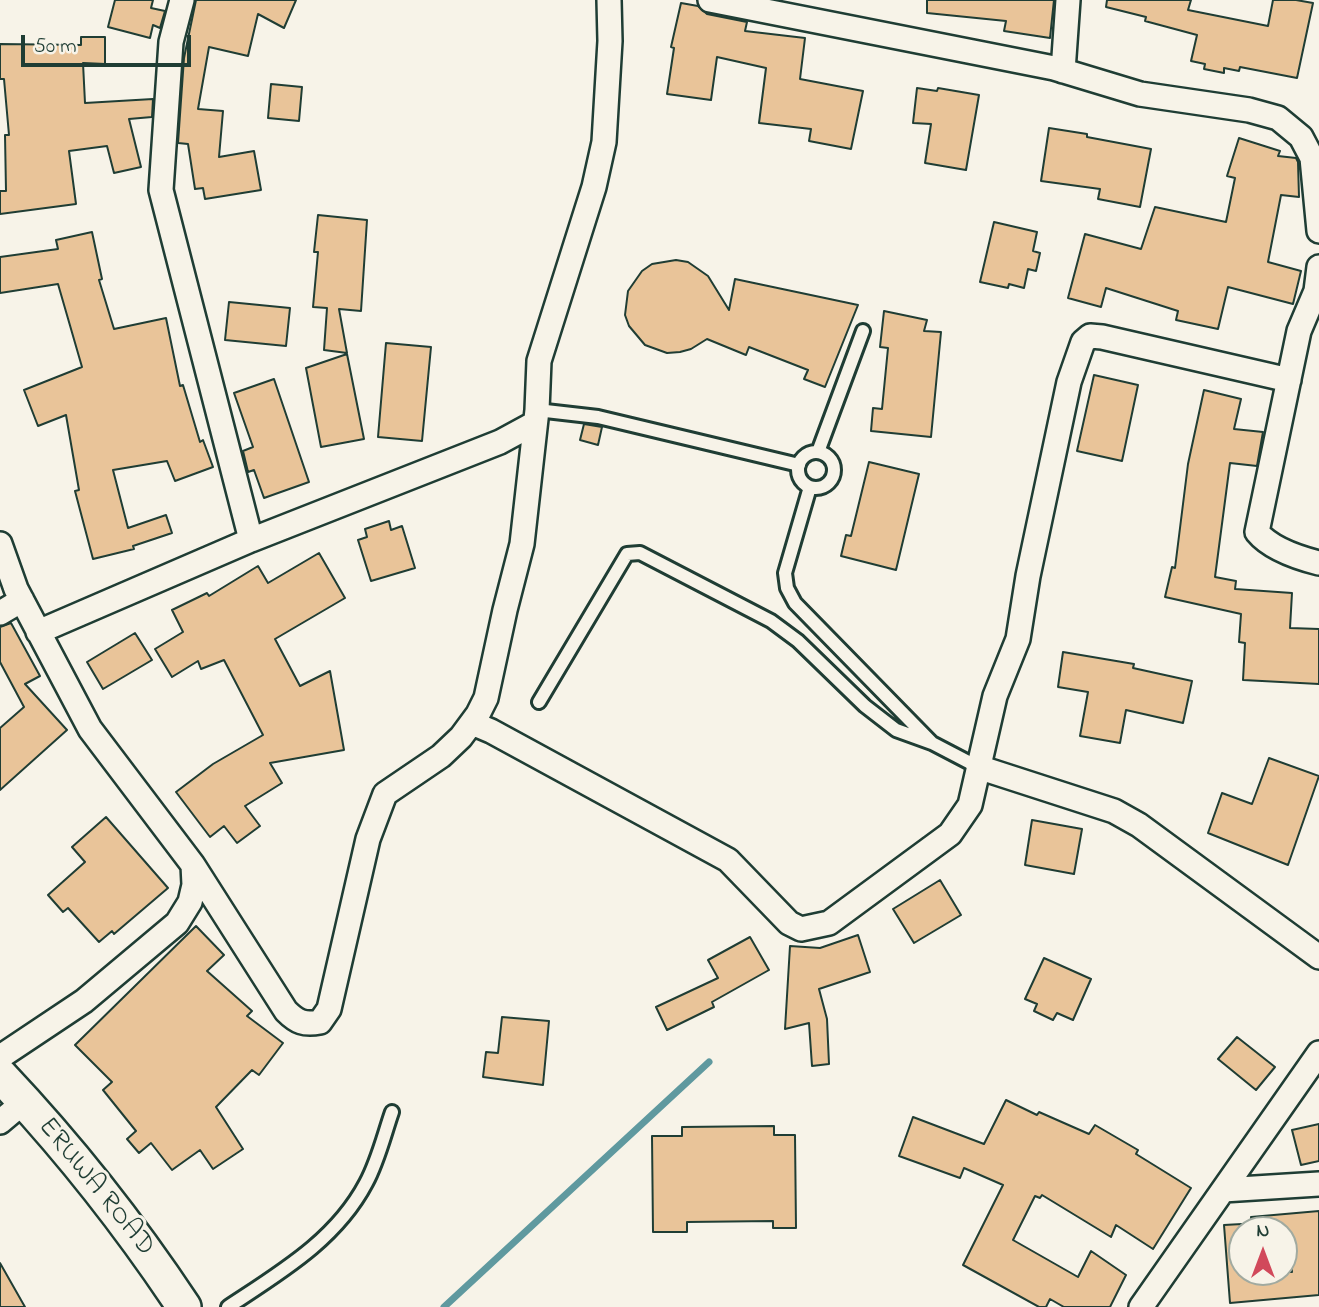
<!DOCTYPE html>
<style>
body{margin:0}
#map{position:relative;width:1319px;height:1307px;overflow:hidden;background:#f7f3e8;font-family:"Indie Flower",sans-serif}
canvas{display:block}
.north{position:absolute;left:1228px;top:1216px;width:70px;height:70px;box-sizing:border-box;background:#f7f3e8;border:2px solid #a1aaa0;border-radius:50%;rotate:0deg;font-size:19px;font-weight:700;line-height:28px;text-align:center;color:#1f3d34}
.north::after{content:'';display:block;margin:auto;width:24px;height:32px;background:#d1495b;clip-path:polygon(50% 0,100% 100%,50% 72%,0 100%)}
.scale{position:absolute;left:21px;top:35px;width:170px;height:32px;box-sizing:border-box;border:4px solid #1f3d34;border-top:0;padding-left:9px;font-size:21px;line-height:24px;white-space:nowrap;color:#1f3d34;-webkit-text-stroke:5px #f7f3e8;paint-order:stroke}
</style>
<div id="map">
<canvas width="1319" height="1307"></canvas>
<div class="north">N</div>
<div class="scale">50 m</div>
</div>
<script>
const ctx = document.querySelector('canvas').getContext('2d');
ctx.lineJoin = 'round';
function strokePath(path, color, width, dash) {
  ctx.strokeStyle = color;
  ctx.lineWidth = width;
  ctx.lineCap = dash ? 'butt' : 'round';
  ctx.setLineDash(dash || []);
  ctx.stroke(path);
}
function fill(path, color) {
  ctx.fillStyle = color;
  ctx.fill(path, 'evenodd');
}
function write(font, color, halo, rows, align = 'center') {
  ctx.font = font + ' "Indie Flower",sans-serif';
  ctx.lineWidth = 6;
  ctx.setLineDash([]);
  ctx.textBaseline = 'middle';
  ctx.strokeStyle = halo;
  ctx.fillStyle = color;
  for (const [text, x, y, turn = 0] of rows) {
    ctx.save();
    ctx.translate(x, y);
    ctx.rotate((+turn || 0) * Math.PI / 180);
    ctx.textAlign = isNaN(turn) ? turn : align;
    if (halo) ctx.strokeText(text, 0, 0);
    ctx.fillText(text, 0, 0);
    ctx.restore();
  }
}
strokePath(new Path2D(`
 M444 1307 709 1062`), '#5f999f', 7);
const building = new Path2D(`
 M115 0H153L151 8 165 11 160 28 153 25 150 38 108 27Z
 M196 0H296L284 28 258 14 248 56 209 47 198 109 223 111 219 157 254 151 261 190 205 199 203 188 195 189 188 144 178 143 184 58Z
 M927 0H1054L1050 38 1004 31 1006 21 927 13Z
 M1107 0H1191L1188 10 1268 26 1273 0H1296L1313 3 1297 78 1240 67 1239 71 1224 68V73L1204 69 1205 64 1191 61 1197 35 1145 21 1146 17 1106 7Z
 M681 3 698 6 707 14 747 22 745 31 805 38 800 79 863 91 851 149 809 141 811 129 759 123 766 68 717 57 711 100 667 94 674 48 671 47Z
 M81 37H105V64L83 63 85 103 153 99 152 117 129 119 141 167 114 173 107 146 69 151 76 204 0 214V191H6L5 135H9L4 79H0V44L81 45Z
 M271 84 302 87 299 121 268 118Z
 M917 88 937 91 938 88 979 95 966 170 925 163 931 124 913 123Z
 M1049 128 1087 134V137L1151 149 1140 207 1098 199 1100 189 1041 181Z
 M1239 138 1280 151 1278 156 1296 158 1298 162 1299 197 1281 195 1268 262 1301 271 1293 304 1228 287 1218 329 1176 320 1178 311 1106 288 1101 307 1068 298 1085 234 1141 249 1155 207 1226 222 1235 178 1227 176Z
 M318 215 367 220 361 311 339 309 347 353 324 350 327 308 313 307 318 252H314Z
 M994 222 1037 232 1033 251 1040 253 1036 271 1028 269 1024 288 1009 284 1008 288 980 282Z
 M92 232 102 279 99 280 114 329 166 318 180 386 183 385 200 442 203 440 213 467 175 481 167 461 113 470 128 528 166 515 172 533 133 546 134 549 93 559 75 491 79 490 66 415 38 426 24 390 82 367 58 284 0 293V257L58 249 56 240Z
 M676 260 688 262 708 276 729 310 735 279 858 305 825 387 804 379 808 370 749 347 746 355 707 339 691 349 680 352 667 353 645 345 629 326 625 315 628 291 642 271 652 264Z
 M229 302 290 308 286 346 225 340Z
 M884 311 927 320 924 331 941 332 931 437 871 431 873 408 882 409 888 348 880 347Z
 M386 343 431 347 422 441 378 437Z
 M347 354 364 439 321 447 306 368Z
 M1094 375 1138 385 1122 461 1077 451Z
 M274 379 309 482 264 498 254 470 248 472 243 451 253 447 234 393Z
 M1204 390 1241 399 1234 429 1263 432 1257 466 1230 463 1215 577 1236 581 1235 589 1292 593 1290 628 1319 629V684L1243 680 1245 643 1239 642 1241 614 1165 597 1172 567 1175 568 1188 464Z
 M584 424 602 427 598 445 580 440Z
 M869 462 919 474 896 570 841 556 846 535 851 536Z
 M389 521 391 530 402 526 415 568 371 581 358 540 367 537 365 529Z
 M319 553 345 598 275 639 300 686 330 671 344 750 270 763 282 783 245 806 260 826 237 843 224 826 210 837 176 792 213 764 263 735 224 660 201 669 198 661 172 677 155 649 183 632 172 610 207 593 209 596 258 566 268 583Z
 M11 623 40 676 25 684 67 730 0 790V728L24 707 0 662V627Z
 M135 633 152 660 103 689 87 662Z
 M1063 652 1134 664 1133 668 1192 681 1183 723 1126 710 1120 743 1080 736 1088 692 1058 687Z
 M1269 758 1319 776 1288 865 1208 833 1222 793 1252 804Z
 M106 817 168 888 114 934 112 931 99 942 68 908 63 912 48 895 85 862 72 847Z
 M1032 820 1082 829 1074 874 1025 865Z
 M940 880 961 915 914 943 893 909Z
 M196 926 224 955 207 971 252 1011 247 1016 283 1043 259 1075 252 1070 216 1107 243 1149 213 1169 200 1150 172 1170 151 1143 139 1153 127 1139 136 1131 103 1090 112 1082 75 1045Z
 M858 935 870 972 819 989 827 1019 829 1064 812 1066 809 1023 785 1029 790 946 820 948Z
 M750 937 769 970 712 1002 714 1007 667 1030 656 1007 718 978 708 960Z
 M1044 958 1091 979 1073 1020 1057 1013 1053 1020 1034 1011 1037 1004 1025 999Z
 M502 1017 549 1021 543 1085 483 1077 486 1052 498 1053Z
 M1237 1037 1275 1067 1256 1090 1218 1059Z
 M1006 1100 1037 1115 1039 1112 1089 1134 1095 1125 1138 1150 1136 1154 1191 1188 1153 1249 1116 1225 1111 1237 1042 1195 1040 1198 1035 1196 1013 1240 1078 1277 1091 1251 1126 1275 1110 1307H1064L1050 1299 1046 1307H1039L963 1265 1003 1185 964 1168 960 1178 899 1156 913 1117 984 1144Z
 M1319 1124V1161L1301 1165 1292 1130Z
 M774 1126V1135H795L796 1228H773V1221L687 1222V1232H653L652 1136H682V1127Z
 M1319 1211V1295L1230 1303 1224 1225 1242 1224V1272H1292L1288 1230H1252L1251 1217Z
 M0 1263 25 1307H0Z`);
fill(building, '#e9c499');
strokePath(building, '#1f3d34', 2);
const lane = new Path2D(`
 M537 410 598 417 799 465
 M798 470a18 18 0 1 1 36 0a18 18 0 1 1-36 0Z
 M818 452 863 331
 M810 487 785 573 787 588 795 603 932 743 978 767
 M539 702 627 554 640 553 771 621 798 641 865 706 896 730 932 743
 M228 1307C281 1272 336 1240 366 1183 378 1161 384 1135 392 1112`);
const street = new Path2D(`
 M182 0 171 42 161 190 251 540
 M710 0 1054 68 1140 94 1249 110 1278 118 1301 137 1312 158 1319 231
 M1063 71 1068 0
 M1319 267 1316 291 1299 331 1257 532C1271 549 1299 558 1319 563
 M0 544 16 589 90 729 193 865 194 885 190 902 177 923 84 1001 0 1057
 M0 613 22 600
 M38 632 251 540 500 442 535 423
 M472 723 491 731 728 860 789 923 801 929 829 923 950 834 970 805 995 696 1018 639 1028 576 1069 382 1083 342 1090 336 1102 337 1289 380
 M978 767 1114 811 1139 825 1319 957
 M193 865 286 1011C297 1022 304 1025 320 1022L329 1009 368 839 385 794 441 756 461 737 478 714 486 698 505 610 522 544 537 410 539 361 594 187 604 142 610 41 609 0
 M0 1122 25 1101
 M1223 1190 1319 1184
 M1141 1307 1319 1053`);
const secondary = new Path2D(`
 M0 1075C68 1147 129 1224 184 1307`);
strokePath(lane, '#1f3d34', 18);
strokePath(street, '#1f3d34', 28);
strokePath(secondary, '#1f3d34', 38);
strokePath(lane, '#f7f3e8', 12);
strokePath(street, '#f7f3e8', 23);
strokePath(secondary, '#f7f3e8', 33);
write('28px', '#1f3d34', '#f7f3e8', [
 ["ERUWA ROAD",95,1188,51]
]);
</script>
